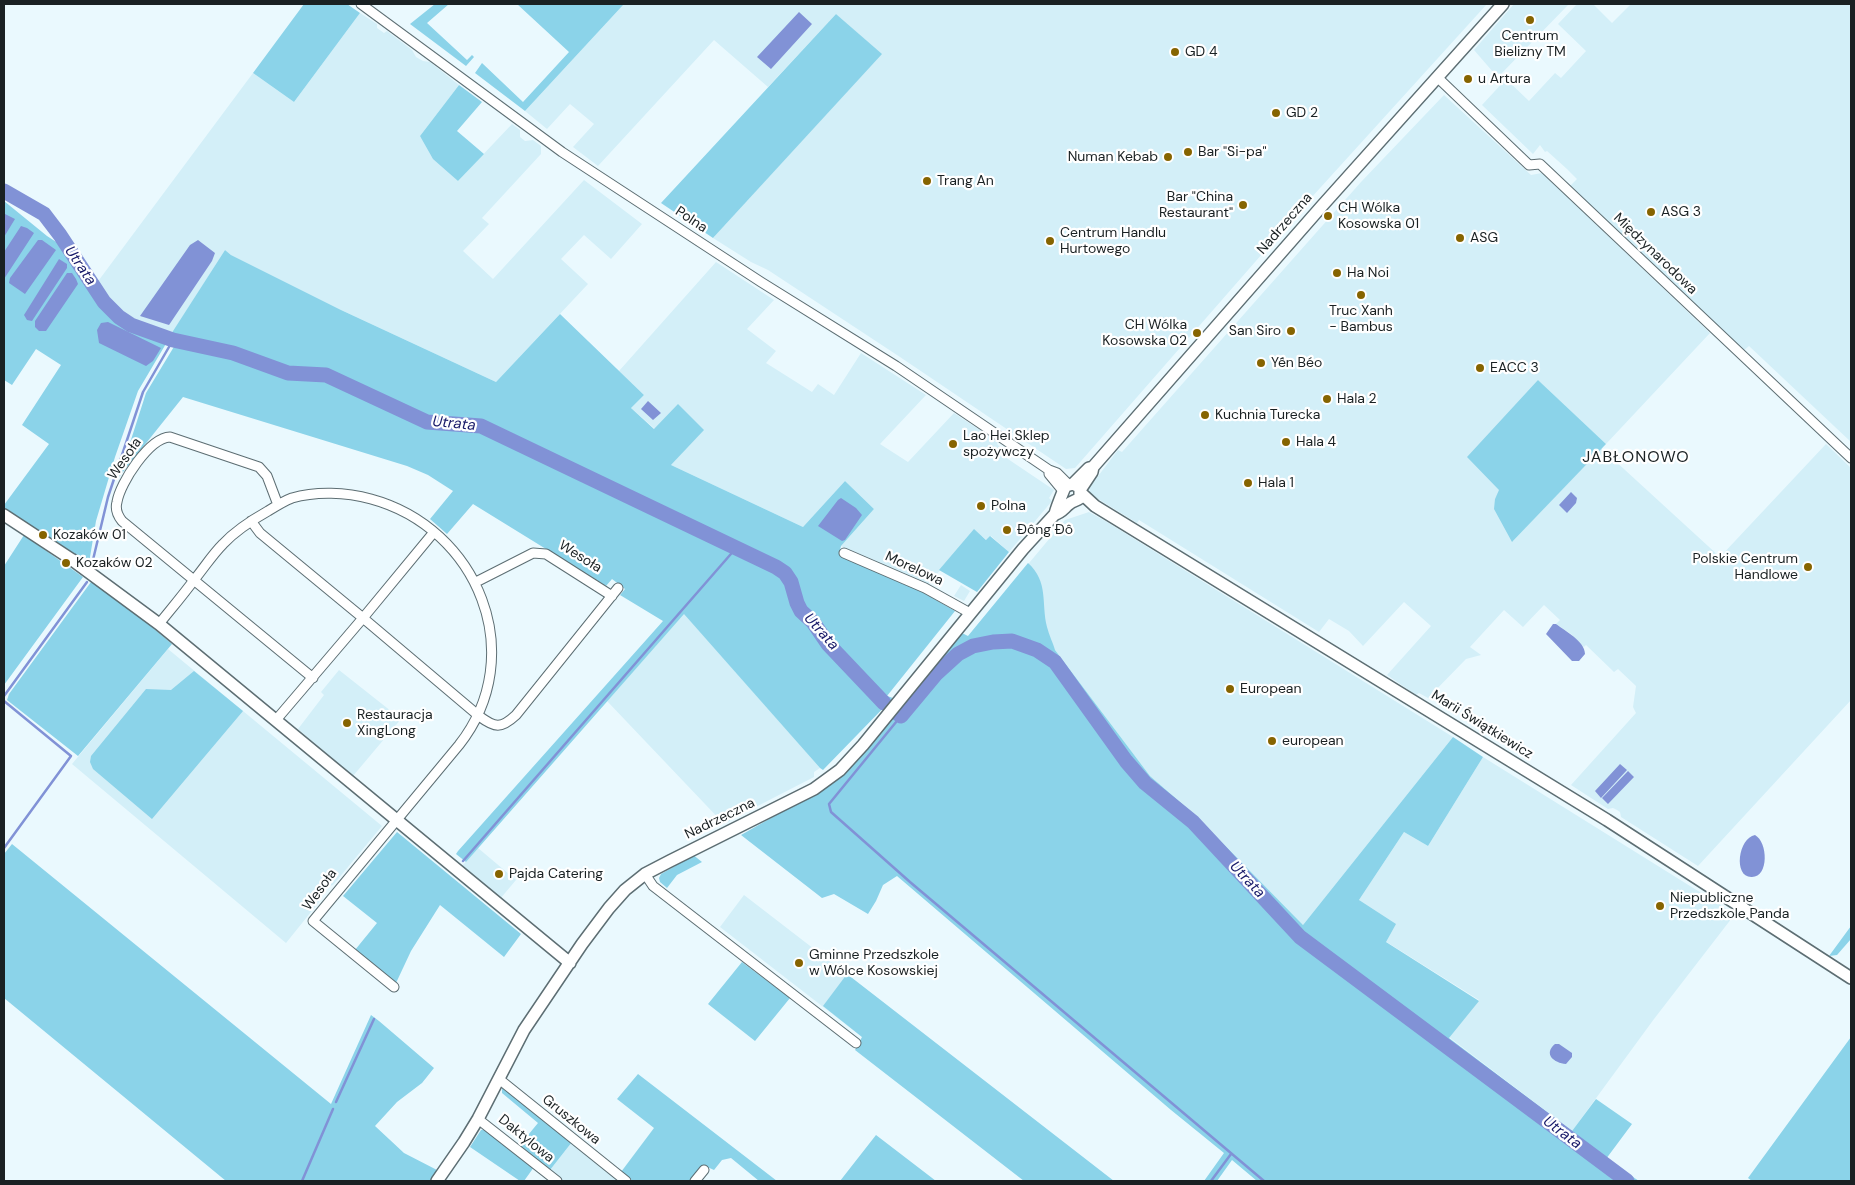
<!DOCTYPE html>
<meta charset="utf-8">
<style>
body{margin:0}
#map{position:relative;width:1855px;height:1185px;overflow:hidden;background:#eaf9fe;font-family:"DM Sans",sans-serif}
canvas{display:block}
.frame{position:absolute;inset:0;border:5px solid #1a2123;pointer-events:none}
</style>
<div id="map">
<canvas width="1855" height="1185"></canvas>
<div class="frame"></div>
</div>
<script>
const ctx = document.querySelector('canvas').getContext('2d');
ctx.lineJoin = 'round';
function fill(path, color) {
  ctx.fillStyle = color;
  ctx.fill(path, 'evenodd');
}
function strokePath(path, color, width, dash) {
  ctx.strokeStyle = color;
  ctx.lineWidth = width;
  ctx.lineCap = dash ? 'butt' : 'round';
  ctx.setLineDash(dash || []);
  ctx.stroke(path);
}
function write(font, color, halo, rows, align = 'center') {
  ctx.font = font + ' "DM Sans",sans-serif';
  ctx.lineWidth = 4.5;
  ctx.setLineDash([]);
  ctx.textBaseline = 'middle';
  ctx.strokeStyle = halo;
  ctx.fillStyle = color;
  for (const [text, x, y, turn = 0] of rows) {
    ctx.save();
    ctx.translate(x, y);
    ctx.rotate((+turn || 0) * Math.PI / 180);
    ctx.textAlign = isNaN(turn) ? turn : align;
    if (halo) ctx.strokeText(text, 0, 0);
    ctx.fillText(text, 0, 0);
    ctx.restore();
  }
}
fill(new Path2D(`
 M624 4H1487L1311 198 1075 468 1066 469 900 357 768 270 751 262 713 238 881 54 836 14 768 87 714 40 598 166 573 147 594 124 570 104 547 129 525 111Z
 M1514 4H1569L1501 74 1493 72 1474 50Z
 M1577 4H1593L1612 23 1631 4H1851V442L1749 346 1743 351 1568 188 1577 179 1567 169 1547 151 1545 152 1540 145 1533 154 1482 105 1506 79 1529 101 1555 73 1561 78 1586 51 1558 24Z
 M360 13 377 24V28L384 33 387 31 412 50 416 57 423 61 430 62 459 85 420 136 458 181 512 124 520 130V137L525 141 533 140 541 146V154L482 218 489 224 463 251 493 279 584 180 642 224 611 259 584 235 561 259 588 284 496 382 341 310 231 255 225 250 173 332 128 320 109 301 96 284 253 73 294 102Z
 M1444 95 1531 175 1542 173 1710 333 1606 444 1538 380 1500 490 1495 499 1513 541 1601 448 1720 557 1826 444 1851 468V700L1698 866 1621 817 1620 812 1617 810 1613 808 1608 809 1571 785 1636 713 1633 707 1636 686 1618 669 1614 672 1586 645 1584 647 1571 634 1556 624 1560 620 1544 605 1523 627 1504 610 1470 647 1481 655 1466 659 1428 698 1419 693 1416 695 1387 675 1431 626 1404 602 1363 646 1349 631 1329 619 1319 632 1139 520 1137 523 1090 494 1089 488 1118 450 1122 452 1361 182Z
 M716 262 774 300 747 329 776 351 766 363 812 392 818 384 834 395 861 353 926 395 880 444 908 462 954 413 998 442 997 444 1001 448 998 452 999 453 1054 490 1049 498 1052 501 1009 552 991 536 987 540 974 530 927 586 841 546 874 509 845 481 803 527 671 465 703 430 655 429 631 408 644 395 619 371Z
 M1089 512 1107 522 1453 737 1303 925 1195 815 1150 776 1055 650 968 636 1065 520Z
 M961 585 970 591 964 601 954 596Z
 M684 613 820 768 814 772V777L742 814 738 811 733 813 730 815V821L724 824 607 701Z
 M168 649 382 826 333 885 325 888 318 895 319 902 286 943 72 764Z
 M339 670 401 719 353 776 298 729 324 695 321 692Z
 M1483 757 1735 914 1654 1019 1572 1131 1449 1037 1479 1000 1385 941 1359 900 1404 832 1428 846Z
 M478 848 516 880 500 899 462 866Z
 M744 895 888 1006 862 1037 720 927Z
 M572 1142 622 1181H563L550 1170Z`), '#d3eff8');
fill(new Path2D(`
 M304 4H347L360 13 294 102 253 73Z
 M435 4H449L427 23 467 60 472 55 474 57 466 66 410 24Z
 M517 4H624L525 111 475 73 482 63 523 102 569 52Z
 M836 14 882 54 713 238 661 203Z
 M459 85 482 102 457 131 484 154 458 181 433 159 420 136Z
 M4 201 47 236 64 247 102 304 124 326 139 334 166 342 225 250 231 255 341 310 496 382 560 314 644 395 631 408 654 429 678 404 704 430 671 465 803 527 845 481 874 509 841 546 839 554 922 592 955 611 887 696 893 698 823 770 820 768 684 614 466 862 456 854 458 851 663 621 620 595 625 589 612 579 606 586 473 504 447 534 430 519 453 491 428 475 407 466 183 397 119 477 146 393 175 345 167 342 138 391 115 457 96 521 89 563 4 508V505L49 444 22 425 61 365 36 349 12 385 4 380Z
 M1538 380 1606 444 1512 542 1494 509 1495 499 1499 490 1467 457Z
 M974 529 986 540 990 536 1009 552 977 592 939 570Z
 M24 535 83 577 4 685V566Z
 M1028 563C1049 582 1041 603 1047 627 1049 635 1053 643 1055 650L1150 776 1195 815 1303 925 1453 737 1483 757 1428 846 1404 832 1359 900 1396 924 1386 942 1479 1001 1449 1038 1572 1131 1596 1099 1632 1124 1606 1159 1639 1181H1257L1232 1160 1217 1181H1204L1224 1153 1171 1110 897 876 883 885 876 901 868 914 834 894 822 898 741 835 808 797 841 775 862 755 910 694 962 633 968 636Z
 M91 582 127 606 172 644 78 756 7 700 9 694Z
 M194 671 243 711 152 819 93 769 90 762 91 756 146 689 171 690Z
 M397 832 521 934 504 957 440 905 411 951 396 983 355 950 377 923 343 896Z
 M12 844 331 1104 371 1015 379 1021 434 1068 422 1083 397 1102 375 1126 404 1153 437 1170 430 1181H226L4 998V854Z
 M692 854 702 862 677 875 667 888 660 882 659 878 661 874 675 866 674 863Z
 M1851 926V939L1837 955 1829 956Z
 M742 962 790 998 755 1041 708 1004Z
 M847 974 1114 1181H1024L855 1050 862 1037 823 1006Z
 M1851 1037V1181H1752L1748 1178Z
 M638 1074 777 1181H759L731 1158 722 1160 714 1170 703 1165 690 1181H633L621 1172 654 1128 617 1099Z
 M502 1086 572 1142 550 1170 519 1146 538 1123 502 1093Z
 M486 1129 534 1167 524 1181H520L470 1147 481 1130Z
 M876 1135 936 1181H840Z`), '#8bd3e9');
fill(new Path2D(`
 M799 12 812 24 771 69 757 57Z
 M5 214 15 219 4 237V217Z
 M21 226 27 228 34 233 4 279V252Z
 M38 240H42L56 250 25 294 9 283 10 278Z
 M198 240 215 253 212 261 169 325 140 316 190 245Z
 M59 259 67 264V268L32 321 27 320 24 315Z
 M67 273H72L76 279 78 284 46 331H39L35 327V321Z
 M108 322 161 348 153 361 146 366 99 343 97 330 101 323Z
 M648 401 661 413 653 420 641 409Z
 M1571 492 1577 498 1576 503 1567 513 1559 505Z
 M841 498 856 508 862 515 845 540 842 541 818 526 838 500Z
 M1553 624H1556C1565 631 1585 641 1585 654L1579 661H1572L1546 634Z
 M1620 764 1627 770 1601 798 1595 791Z
 M1628 771 1634 777 1608 804 1602 798Z
 M1755 835C1768 842 1769 877 1752 877 1733 878 1738 838 1755 835Z
 M1555 1044H1559L1572 1053V1057L1566 1064C1554 1063 1543 1054 1555 1044Z`), '#8192d6');
strokePath(new Path2D(`
 M92 564 108 497 143 392 173 340
 M4 696 87 582
 M4 701 71 756 4 848
 M901 716 829 804 831 812 910 882 1264 1181
 M463 861 737 547
 M336 1102 374 1019
 M302 1181 333 1109
 M1211 1181 1231 1154`), '#8192d6', 2.5);
strokePath(new Path2D(`
 M4 191 44 214 60 235 104 302 119 317 131 325 173 340 233 353 288 373 326 375 427 422 481 426 776 567 785 573 791 582 797 603 801 611 813 622 828 644 884 703
 M897 713 901 716 936 674 958 654 973 646 993 642 1012 641 1037 650 1055 662 1126 761 1145 783 1193 822 1300 937 1627 1181`), '#8192d6', 15);
const minor = new Path2D(`
 M361 4 562 152 761 282 896 366 1049 470 1057 473 1069 485
 M1437 77 1529 165 1540 164 1851 458
 M1049 470V474L1063 491
 M278 505 267 476 259 467 170 437C149 438 120 483 117 502 115 509 118 516 122 521L313 678
 M251 521 260 533 363 618 479 716C495 728 501 729 516 715L618 588
 M844 553 925 588 970 613
 M476 582 533 553 546 554 612 596
 M159 624C171 609 183 595 194 580 204 568 212 555 223 544 236 530 252 520 268 511 276 506 284 501 292 498 316 491 346 492 371 499 478 528 530 655 459 745L313 921 394 987
 M276 720 363 618 434 532
 M645 874 653 886 856 1043
 M499 1079 626 1181
 M478 1119 557 1181
 M695 1181 704 1170`);
const tertiary = new Path2D(`
 M1073 484 1089 468 1093 467 1321 207 1503 4
 M1081 493 1095 506 1607 820 1851 978
 M1055 514C1055 512 1064 488 1066 486L1073 484 1079 487
 M4 515 71 559 159 624 570 963
 M437 1181 464 1142 478 1119 524 1030 582 944 609 908 625 890 645 874 670 861 814 789 840 770 863 745 1023 549 1055 514C1061 513 1064 508 1069 504 1072 501 1076 501 1080 498V490L1092 472 1093 467`);
strokePath(minor, '#5d6e73', 11);
strokePath(tertiary, '#5d6e73', 14);
strokePath(minor, '#fff', 9);
strokePath(tertiary, '#fff', 11);
for (const [x, y, r, color] of [
 [1530,20,5,"#866400"],
 [1175,52,5,"#866400"],
 [1468,79,5,"#866400"],
 [1276,113,5,"#866400"],
 [1188,152,5,"#866400"],
 [1168,157,5,"#866400"],
 [927,181,5,"#866400"],
 [1243,205,5,"#866400"],
 [1651,212,5,"#866400"],
 [1328,216,5,"#866400"],
 [1460,238,5,"#866400"],
 [1050,241,5,"#866400"],
 [1337,273,5,"#866400"],
 [1361,295,5,"#866400"],
 [1291,331,5,"#866400"],
 [1197,333,5,"#866400"],
 [1261,363,5,"#866400"],
 [1480,368,5,"#866400"],
 [1327,399,5,"#866400"],
 [1205,415,5,"#866400"],
 [1286,442,5,"#866400"],
 [953,444,5,"#866400"],
 [1248,483,5,"#866400"],
 [981,506,5,"#866400"],
 [1007,530,5,"#866400"],
 [43,535,5,"#866400"],
 [66,563,5,"#866400"],
 [1808,567,5,"#866400"],
 [1230,689,5,"#866400"],
 [347,723,5,"#866400"],
 [1272,741,5,"#866400"],
 [499,874,5,"#866400"],
 [1660,906,5,"#866400"],
 [799,963,5,"#866400"]
]) {
  const dot = new Path2D();
  dot.arc(x, y, r, 0, 2 * Math.PI);
  ctx.fillStyle = color;
  ctx.fill(dot);
  strokePath(dot, '#fff', 2);
}
write('14px', '#1a2123', '#fff', [
 ["Centrum",1530,36,"center"],
 ["Bielizny TM",1530,52,"center"],
 ["GD 4",1185,52],
 ["u Artura",1478,79],
 ["GD 2",1286,113],
 ["Bar \"Si-pa\"",1198,152],
 ["Numan Kebab",1158,157,"right"],
 ["Trang An",937,181],
 ["Bar \"China",1233,197,"right"],
 ["Restaurant\"",1233,213,"right"],
 ["CH Wólka",1338,208],
 ["Kosowska 01",1338,224],
 ["ASG 3",1661,212],
 ["Centrum Handlu",1060,233],
 ["Hurtowego",1060,249],
 ["ASG",1470,238],
 ["Ha Noi",1347,273],
 ["Truc Xanh",1361,311,"center"],
 ["- Bambus",1361,327,"center"],
 ["CH Wólka",1187,325,"right"],
 ["Kosowska 02",1187,341,"right"],
 ["San Siro",1281,331,"right"],
 ["Yến Béo",1271,363],
 ["EACC 3",1490,368],
 ["Hala 2",1337,399],
 ["Kuchnia Turecka",1215,415],
 ["Lao Hei Sklep",963,436],
 ["spożywczy",963,452],
 ["Hala 4",1296,442],
 ["Hala 1",1258,483],
 ["Polna",991,506],
 ["Đông Đô",1017,530],
 ["Kozaków 01",53,535],
 ["Polskie Centrum",1798,559,"right"],
 ["Handlowe",1798,575,"right"],
 ["Kozaków 02",76,563],
 ["European",1240,689],
 ["Restauracja",357,715],
 ["XingLong",357,731],
 ["european",1282,741],
 ["Pajda Catering",509,874],
 ["Niepubliczne",1670,898],
 ["Przedszkole Panda",1670,914],
 ["Gminne Przedszkole",809,955],
 ["w Wólce Kosowskiej",809,971]
], 'left');
write('14px', '#1a2123', '#fff', [
 ["Polna",691,220,33],
 ["Nadrzeczna",1285,224,-49],
 ["Międzynarodowa",1655,254,44],
 ["Wesoła",125,459,-55],
 ["Wesoła",580,557,32],
 ["Morelowa",914,569,25],
 ["Marii Świątkiewicz",1482,725,32],
 ["Nadrzeczna",720,819,-26],
 ["Wesoła",320,890,-54],
 ["Gruszkowa",571,1120,39],
 ["Daktylowa",526,1139,39]
]);
write('italic 15px', '#181a69', '#fff', [
 ["Utrata",80,266,56],
 ["Utrata",454,424,6],
 ["Utrata",821,632,48],
 ["Utrata",1247,880,47],
 ["Utrata",1562,1133,37]
]);
ctx.letterSpacing = '1px';
write('16px', '#1a2123', '#fff', [
 ["JABŁONOWO",1636,458]
]);
ctx.letterSpacing = '0px';
</script>
